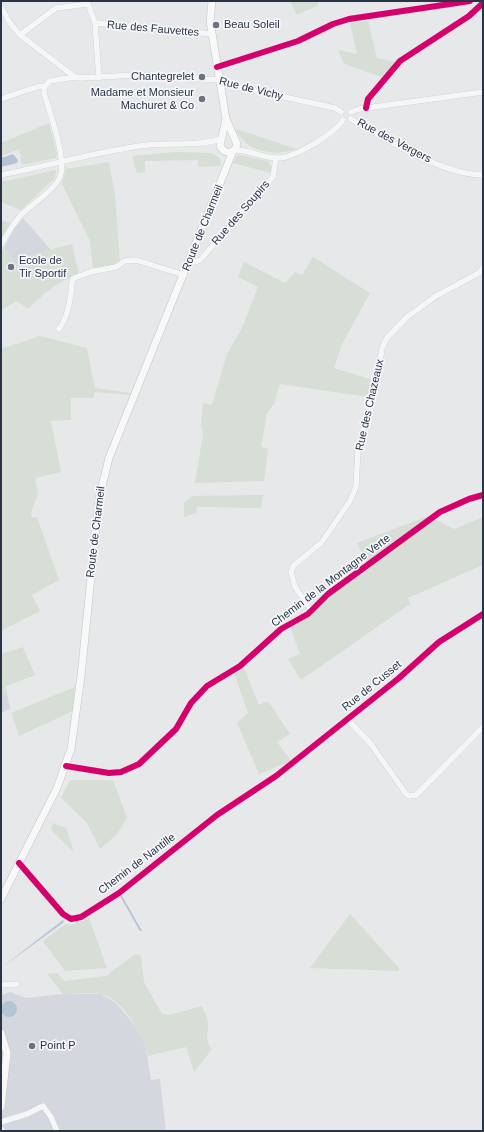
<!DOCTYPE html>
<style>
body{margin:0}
#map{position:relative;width:484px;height:1132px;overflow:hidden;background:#e6e8ea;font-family:Helvetica,sans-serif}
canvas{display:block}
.frame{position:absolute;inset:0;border:2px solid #2b3445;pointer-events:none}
</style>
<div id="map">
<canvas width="484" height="1132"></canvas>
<div class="frame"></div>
</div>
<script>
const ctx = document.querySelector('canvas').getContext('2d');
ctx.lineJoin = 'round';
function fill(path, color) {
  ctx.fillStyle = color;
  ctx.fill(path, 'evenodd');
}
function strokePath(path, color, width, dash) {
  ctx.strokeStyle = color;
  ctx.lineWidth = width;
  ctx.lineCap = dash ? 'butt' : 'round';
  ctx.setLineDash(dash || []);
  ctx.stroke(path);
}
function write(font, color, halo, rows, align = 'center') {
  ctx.font = font + ' Helvetica,sans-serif';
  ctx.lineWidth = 3.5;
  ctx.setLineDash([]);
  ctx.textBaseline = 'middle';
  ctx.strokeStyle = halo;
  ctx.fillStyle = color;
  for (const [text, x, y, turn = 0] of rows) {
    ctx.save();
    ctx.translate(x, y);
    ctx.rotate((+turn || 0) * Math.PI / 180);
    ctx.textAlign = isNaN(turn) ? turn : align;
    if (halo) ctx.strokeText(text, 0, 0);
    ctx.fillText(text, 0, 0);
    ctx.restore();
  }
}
fill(new Path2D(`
 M23 218 51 250 30 255 32 268 24 273 4 248 14 229Z
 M7 694 10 709 1 713V695Z
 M10 992 26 998 63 994H101L116 1003 136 1027 145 1044 151 1080 160 1079 166 1131H1V995Z`), '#d4d7dd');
fill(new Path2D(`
 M290 1H318L319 5 297 15Z
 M368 21 377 58 395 62 382 77 344 64 338 50 357 54 350 23Z
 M49 123 57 155 56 158 22 165 19 149 1 156V143Z
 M233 128 297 149C282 155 255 154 243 140 239 136 237 132 233 128Z
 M176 152 212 153 220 159 221 166 198 167V160L145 161V172L137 173 132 156Z
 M239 155 268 161 272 168 271 173 233 163 236 157Z
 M109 162 115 196 120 261 116 265 93 270 90 241 62 184 66 169Z
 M56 170 55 178 21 210 1 202V182Z
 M1 220 10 223 1 239Z
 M72 244 79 274C58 281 43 294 28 309L17 301 1 310V252L4 248 24 273 32 268 29 255Z
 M313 257 370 293 342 344 334 368 373 380 368 397 280 384 274 404 267 413 261 447 268 449 264 481 195 483 203 434 201 425 203 403 212 405 227 354 241 330 258 287 238 277 244 262 285 283 295 272 302 275Z
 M40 336 87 348 95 388 131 393 130 395 95 392 93 398H71V420L51 421 61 472 35 478 38 494 31 512 32 517H37L59 580 32 595 40 611 1 631V349Z
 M263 495 261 508 197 507 196 513 184 517V503L192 496Z
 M434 514 435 519 454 529 483 517V565L408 598 410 604 301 680 288 659 300 654 290 627 313 613 331 595 369 566 357 543Z
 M23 647 35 675 6 686 7 694 2 696 1 654Z
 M244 668 259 705 268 701 290 734 277 742 291 761 259 774 237 723 248 713 234 673Z
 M75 687 73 711 19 736 11 713Z
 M70 780H113L127 818 117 834 100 849 87 823 61 798Z
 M53 823 66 828 74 852 51 830Z
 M350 914 399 968V971L310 968Z
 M89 918 107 968 65 971 43 941 66 924 73 925Z
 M138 954 141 957 144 982 162 1014 169 1015 202 1006C204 1011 207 1017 208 1021 209 1032 204 1041 212 1049L194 1072 186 1047 148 1056C143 1036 123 998 101 994 89 992 75 994 63 994L47 974 57 973 64 981 106 976 134 955Z`), '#d6ded6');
fill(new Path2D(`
 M13 154 18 160 17 163 1 167V158Z
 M121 894 142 931H140L120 896 76 923 75 922Z
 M63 920 64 922 1 968Z
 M1 1009a8 8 0 1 1 16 0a8 8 0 1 1-16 0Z`), '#b4c4d5');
const minor = new Path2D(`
 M1 7 10 23 20 35 75 77 80 78 136 75 219 80 229 85 335 108 341 112
 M95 23 212 34
 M20 35 56 8 88 4 95 23 99 78
 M217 67 298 41 333 24 349 19 470 1
 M45 86 50 81 75 77
 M1 99C11 96 38 85 45 86
 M366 108 368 99 400 61 469 16 483 3
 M351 112 359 109 483 92
 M351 119C385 139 443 175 483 175
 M235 150C250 150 263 158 277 158 293 159 334 134 343 120
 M1 175C47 166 93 153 139 146 166 142 195 147 221 139
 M1 245C7 234 13 224 21 215 32 204 58 188 61 174 65 154 50 113 44 93L45 86
 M190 260 195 262 200 260 273 177 276 158
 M59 329C66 320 70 304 71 293 72 287 70 283 74 278L90 272 116 267 125 261 136 260 184 275
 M312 611 295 587 291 572 294 565 322 542 350 501 356 487 358 449 377 380 382 349 386 339 407 317 436 296 479 273 483 268
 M347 719 371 744 406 794 410 796 416 795 483 727
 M66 766 109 773 121 772 139 764 176 729 191 703 207 686 240 666 281 629 308 614 328 594 440 512 469 499 483 495
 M19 863 63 914 71 919 81 917 119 893 217 815 276 776 399 678 439 642 483 614
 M1 985 17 984
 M1 1122 27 1114 43 1106 51 1117 57 1131`);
const major = new Path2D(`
 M212 1 210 21 226 119 237 144C236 151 231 154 224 151L220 146 226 119
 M1 899 57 788 71 749 81 676 99 499 109 458 233 151
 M1 1033 7 1053 1 1107
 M1 1130V1131`);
strokePath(minor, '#c4c6c8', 6);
strokePath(major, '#c2c5c8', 8);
strokePath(minor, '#f5f6f7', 5.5);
strokePath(major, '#f8f8f8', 7);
strokePath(new Path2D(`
 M217 67 298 41 333 24 349 19 470 1
 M366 108 368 99 400 61 469 16 483 3
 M66 766 109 773 121 772 139 764 176 729 191 703 207 686 240 666 281 629 308 614 328 594 440 512 469 499 483 495
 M19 863 63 914 71 919 81 917 119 893 217 815 276 776 399 678 439 642 483 614`), '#d6006c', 6);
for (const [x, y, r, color] of [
 [216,25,4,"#6c737f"],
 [202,77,4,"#6c737f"],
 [202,99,4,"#6c737f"],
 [11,267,4,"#6c737f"],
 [32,1046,4,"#6c737f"]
]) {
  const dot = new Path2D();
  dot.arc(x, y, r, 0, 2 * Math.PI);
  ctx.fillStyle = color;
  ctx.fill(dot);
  strokePath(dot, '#f4f6f9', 1.5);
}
write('11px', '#2b3445', '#f4f6f9', [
 ["Beau Soleil",224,25],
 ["Chantegrelet",194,77,"right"],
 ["Madame et Monsieur",194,93,"right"],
 ["Machuret & Co",194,106,"right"],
 ["Ecole de",19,261],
 ["Tir Sportif",19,274],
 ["Point P",40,1046]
], 'left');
write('11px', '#2b3445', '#f4f6f9', [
 ["Rue des Fauvettes",153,29,5],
 ["Rue de Vichy",251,89,14],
 ["Rue des Vergers",394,141,28],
 ["Rue des Soupirs",241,213,-49],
 ["Route de Charmeil",203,228,-68],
 ["Rue des Chazeaux",370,405,-77],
 ["Route de Charmeil",96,532,-83],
 ["Chemin de la Montagne Verte",331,581,-37],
 ["Rue de Cusset",372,686,-39],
 ["Chemin de Nantille",137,864,-37]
]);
</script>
